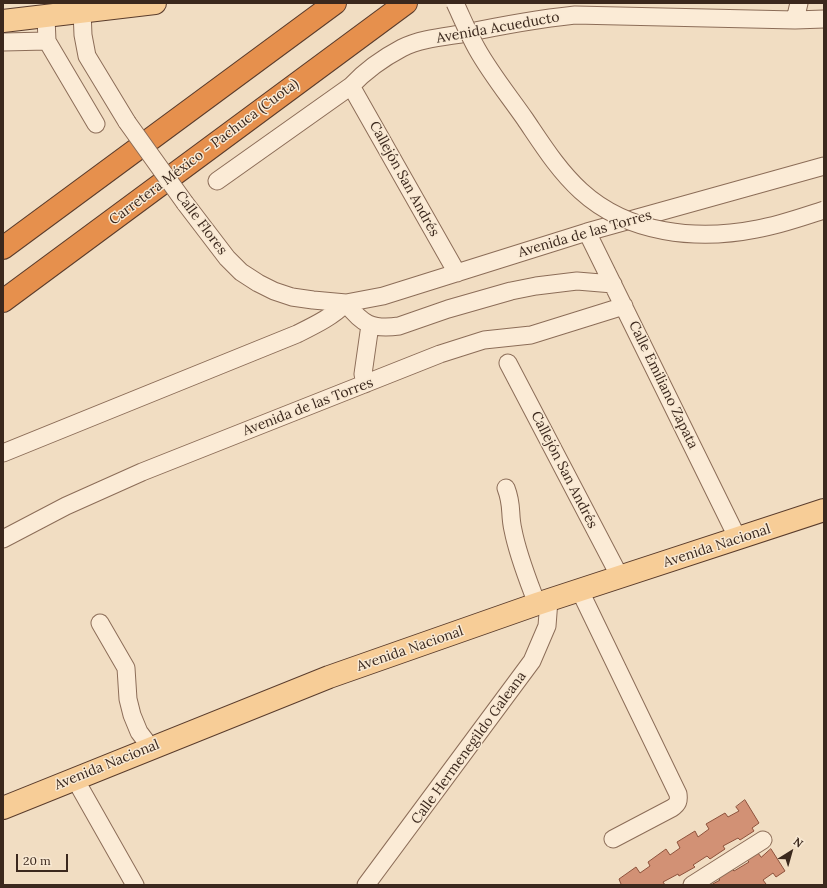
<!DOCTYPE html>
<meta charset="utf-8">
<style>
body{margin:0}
#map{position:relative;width:827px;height:888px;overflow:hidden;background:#f1ddc2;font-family:Lora,serif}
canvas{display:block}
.frame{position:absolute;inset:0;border:4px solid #3b281d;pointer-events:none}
.north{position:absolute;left:771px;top:832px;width:40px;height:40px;-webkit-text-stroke:3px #f8e8d2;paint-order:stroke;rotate:37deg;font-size:11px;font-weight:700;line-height:16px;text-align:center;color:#3b281d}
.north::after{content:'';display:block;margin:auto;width:14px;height:18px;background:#3b281d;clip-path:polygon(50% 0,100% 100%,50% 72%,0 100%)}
.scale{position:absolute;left:16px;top:854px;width:52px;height:18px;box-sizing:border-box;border:2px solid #3b281d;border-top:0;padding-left:5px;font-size:12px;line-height:14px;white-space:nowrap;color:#3b281d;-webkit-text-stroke:3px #f8e8d2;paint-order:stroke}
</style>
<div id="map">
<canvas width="827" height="888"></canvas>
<div class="frame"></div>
<div class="north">N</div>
<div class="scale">20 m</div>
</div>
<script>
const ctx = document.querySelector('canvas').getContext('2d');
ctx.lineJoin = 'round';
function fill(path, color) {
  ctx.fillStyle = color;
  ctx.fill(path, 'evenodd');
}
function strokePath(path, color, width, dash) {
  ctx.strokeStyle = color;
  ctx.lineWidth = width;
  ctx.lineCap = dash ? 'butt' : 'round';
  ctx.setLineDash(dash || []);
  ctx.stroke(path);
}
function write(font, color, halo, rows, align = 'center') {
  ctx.font = font + ' Lora,serif';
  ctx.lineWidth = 3;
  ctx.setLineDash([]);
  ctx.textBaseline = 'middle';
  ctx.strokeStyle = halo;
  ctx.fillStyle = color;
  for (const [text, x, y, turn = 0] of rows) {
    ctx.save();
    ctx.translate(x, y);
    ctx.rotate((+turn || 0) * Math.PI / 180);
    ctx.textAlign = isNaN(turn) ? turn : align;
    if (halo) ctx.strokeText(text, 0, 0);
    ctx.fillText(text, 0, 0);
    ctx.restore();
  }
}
const building = new Path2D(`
 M745 800 759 823 752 828 754 831 740 840 738 838 723 846 725 849 710 859 707 856 693 865 695 867 679 876 678 874 663 882 665 885H620L621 884 619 879 636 867 640 873 650 866 648 862 666 849 670 855 680 848 677 842 695 831 698 837 709 829 706 824 725 813 728 817 739 811 736 807Z
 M771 849 785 871 776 877 773 873 763 880 766 884 764 885H711L720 880 718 878 732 869 734 871 749 862 747 860 758 853 761 857Z`);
fill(building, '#d29175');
strokePath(building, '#8d523c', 1);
const minor = new Path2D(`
 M82 11 83 35 87 56 127 122
 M46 17 47 41 96 124
 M795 20 799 3
 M3 42 47 41
 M351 86 457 273
 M217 181 351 86C366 70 383 58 402 48 420 39 442 37 461 34 499 26 537 19 575 15L795 20 824 19
 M185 203 227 258 241 272 258 283 274 291 292 297 313 300 346 303 383 296 587 232 824 166
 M587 232 738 539
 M346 303C362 324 372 330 399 326L448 309 511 291 536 286 577 281 613 284
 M508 363 620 577
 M365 384 363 374 370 325
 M3 453 297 334C315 325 332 317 346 303
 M506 488C513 506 509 513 513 530 518 556 528 580 537 604
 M3 539 66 506 142 472 440 354 484 340 531 335 624 306
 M580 591 678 794C679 801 678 804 672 808L613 839
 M100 623 126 668 128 699 132 715 139 732 151 748
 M75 779 135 885
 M366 885 532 661 547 626 549 600
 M692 885 763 840`);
const major = new Path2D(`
 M3 21 155 3
 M3 808 329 677 537 604 824 510`);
const highway = new Path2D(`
 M3 248 335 3
 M3 301 406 3`);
strokePath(minor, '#8c6d58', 19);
strokePath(major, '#5a3c2c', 24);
strokePath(highway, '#5a3c2c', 24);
strokePath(minor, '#fbebd6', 17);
strokePath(major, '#f7cd97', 22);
strokePath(highway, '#e6904d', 22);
const minorBridge = new Path2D(`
 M455 3C462 18 469 35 477 49 491 74 509 96 525 119 542 144 558 170 581 191 628 234 697 241 757 229 780 225 802 217 824 210
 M127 122 185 203`);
strokePath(minorBridge, '#8c6d58', 19, []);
strokePath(minorBridge, '#fbebd6', 17);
write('14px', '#3b281d', '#f8e8d2', [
 ["Avenida Acueducto",498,28,-10],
 ["Carretera México - Pachuca (Cuota)",204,152,-37],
 ["Callejón San Andrés",404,179,61],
 ["Calle Flores",201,223,53],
 ["Avenida de las Torres",585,234,-16],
 ["Calle Emiliano Zapata",663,385,64],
 ["Avenida de las Torres",308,407,-21],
 ["Callejón San Andrés",564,470,63],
 ["Avenida Nacional",717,546,-18],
 ["Avenida Nacional",410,649,-19],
 ["Calle Hermenegildo Galeana",469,748,-54],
 ["Avenida Nacional",107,765,-22]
]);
</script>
